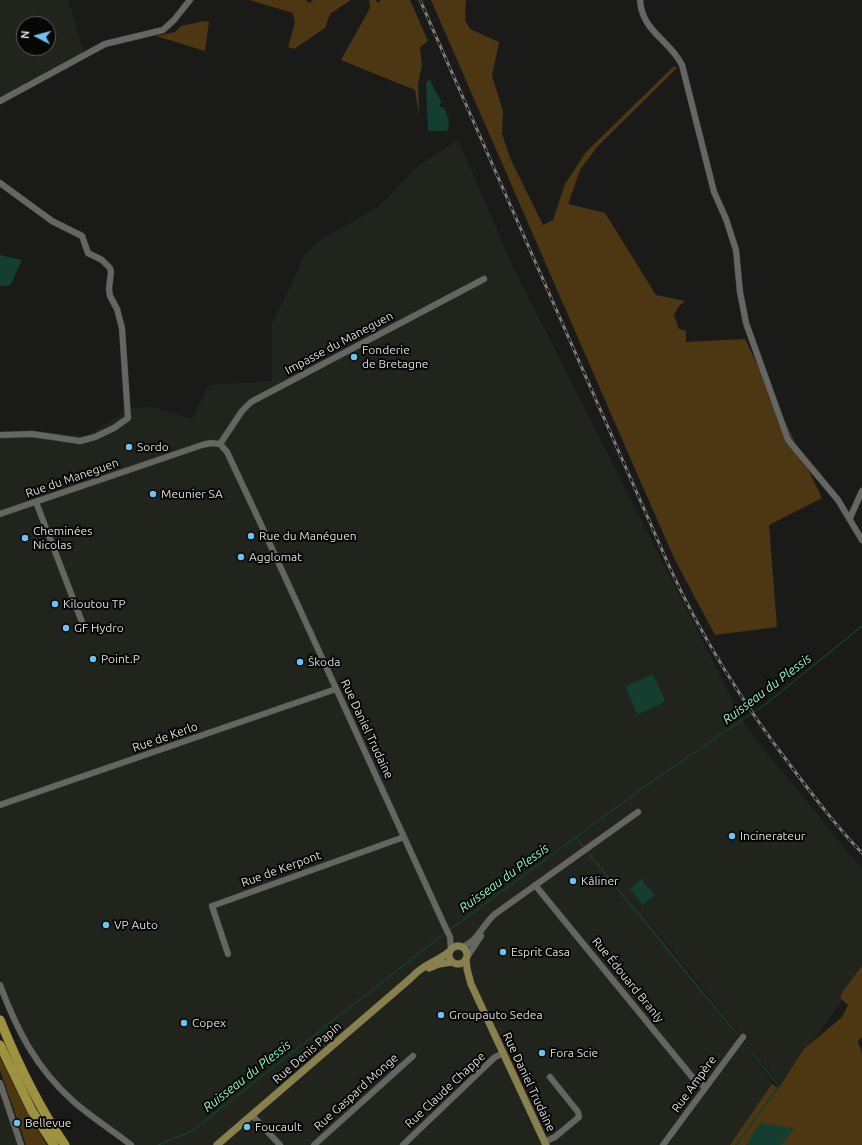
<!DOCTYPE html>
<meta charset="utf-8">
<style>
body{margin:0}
#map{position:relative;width:862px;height:1145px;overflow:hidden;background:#1a1b19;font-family:Ubuntu,sans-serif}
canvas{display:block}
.north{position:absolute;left:16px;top:16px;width:40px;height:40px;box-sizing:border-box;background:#060605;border:1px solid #5c5c5b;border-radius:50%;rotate:276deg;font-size:11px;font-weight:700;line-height:16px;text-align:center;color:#dcdddb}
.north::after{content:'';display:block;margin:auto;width:14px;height:18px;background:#6cc3f2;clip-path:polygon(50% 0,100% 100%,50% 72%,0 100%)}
</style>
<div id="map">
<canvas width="862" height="1145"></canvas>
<div class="north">N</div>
</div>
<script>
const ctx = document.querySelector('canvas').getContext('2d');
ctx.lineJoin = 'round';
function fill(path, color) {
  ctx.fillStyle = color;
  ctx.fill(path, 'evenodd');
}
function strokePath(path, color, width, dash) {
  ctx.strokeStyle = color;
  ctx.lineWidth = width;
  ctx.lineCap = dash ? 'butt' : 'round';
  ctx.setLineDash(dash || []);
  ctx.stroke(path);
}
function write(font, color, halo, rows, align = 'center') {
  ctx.font = font + ' Ubuntu,sans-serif';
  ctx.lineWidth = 4;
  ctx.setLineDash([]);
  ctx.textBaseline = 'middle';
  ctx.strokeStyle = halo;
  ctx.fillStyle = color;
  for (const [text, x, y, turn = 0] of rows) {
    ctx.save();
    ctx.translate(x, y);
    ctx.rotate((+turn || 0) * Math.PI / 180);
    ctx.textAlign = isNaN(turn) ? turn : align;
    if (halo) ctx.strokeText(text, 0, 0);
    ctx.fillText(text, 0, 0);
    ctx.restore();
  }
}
fill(new Path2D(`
 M0 0H68L84 52 0 97ZM24 24H48V48H24Z
 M458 140 514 269 747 728 862 869V972L781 1086 623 889 779 1090 741 1145H129L73 1100 34 1056 0 985V432L37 431 86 436 131 408 152 407 192 419 209 385 272 381V323L288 292 304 256 320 240 378 207 418 166Z
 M0 1083 21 1145H0Z`), '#21241c');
fill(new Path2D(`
 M249 0H306L309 3 313 0H351L330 14 325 28 294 49 288 47 295 23 293 13Z
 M369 0H376L378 3 381 0H410L428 41 420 47 422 65 418 84 419 116 415 90 341 60 370 8Z
 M431 0H466L465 20 470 29 499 42 492 76 503 111 502 134 511 160 543 225 553 220 565 184 586 152 674 66 677 68 597 147 580 170 568 204 605 213 656 295 685 301 679 306 674 315 679 329 686 331V342L745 339 822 498 769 525 777 627 715 635 675 560 642 485Z
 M205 21 209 22 205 51 156 36 175 32 181 26Z
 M862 966V1037L858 1041 862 1053V1145H730L772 1084 778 1089 804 1049 842 1017 848 1005 840 998 843 991Z
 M0 1057 26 1110 47 1145H26L0 1070Z`), '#4c3712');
fill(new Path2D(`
 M430 80 441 101 440 107 444 108C448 118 451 121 447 131H429L428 130 426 84 427 81Z
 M0 255 22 260 11 284 7 286H0Z
 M651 675H653L665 700 664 702 639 714 637 713 626 689V686Z
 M641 879 655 895 643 905 630 889Z
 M760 1123 794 1128 785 1142 780 1145H746Z`), '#133e30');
strokePath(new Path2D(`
 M576 837 583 846
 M589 854 738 1035
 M448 931 651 782 767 703 862 626
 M158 1145 192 1131 445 933
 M736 1145 779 1086 745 1044`), '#133e30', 1.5);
const minor = new Path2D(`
 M640 0C642 32 670 40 682 65L714 192 726 219 736 250 740 292 746 323 788 440 838 500 862 540
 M0 101 105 44 163 30 174 20 190 0
 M0 183 52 221 82 236 88 253 102 260 110 268 111 272 109 289 110 296 117 309 122 328 128 418 114 428 95 437 80 441 32 434 0 435
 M220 444 227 452 258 518 442 920 450 937 451 950
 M220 444 242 411 251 402 484 279
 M36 502 82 622
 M0 514 202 445 211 443 220 444
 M850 518 862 491
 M0 805 336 689
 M535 885 693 1078 705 1087
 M461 947C477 943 483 924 495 914L638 812
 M228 954 212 906 404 837
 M467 957 481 936
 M0 985C17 1030 36 1068 73 1101 91 1117 112 1130 131 1145
 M0 1083 21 1145
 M252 1115 280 1145
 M544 1142 555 1137 579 1117 578 1112 550 1077
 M314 1145 413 1056
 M403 1145 495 1057 504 1053
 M663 1145 743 1037`);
const major = new Path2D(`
 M449 955a9 9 0 1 1 18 0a9 9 0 1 1-18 0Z
 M466 959 467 969 471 984 546 1145
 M429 968 439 964 452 962
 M217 1145 411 978C423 964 437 962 450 951`);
const highway = new Path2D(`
 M0 1020C18 1064 38 1106 65 1145
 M0 1045 32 1111 54 1145`);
strokePath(minor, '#353534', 7);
strokePath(major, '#353534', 8);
strokePath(highway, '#353534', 10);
strokePath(minor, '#656662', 6);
strokePath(major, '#88804d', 7);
strokePath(highway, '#9f923f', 9);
const rail = new Path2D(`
 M420 0 670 568C703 640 745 706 793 769 815 798 837 827 862 853`);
strokePath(rail, '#7b7c7a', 3);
strokePath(rail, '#060605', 1.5, [4.5]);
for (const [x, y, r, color] of [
 [354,357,4,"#6cc3f2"],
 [129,447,4,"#6cc3f2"],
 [153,494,4,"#6cc3f2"],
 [251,536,4,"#6cc3f2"],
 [25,538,4,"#6cc3f2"],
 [241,557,4,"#6cc3f2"],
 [55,604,4,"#6cc3f2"],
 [66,628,4,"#6cc3f2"],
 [93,659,4,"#6cc3f2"],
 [300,662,4,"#6cc3f2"],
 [732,836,4,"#6cc3f2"],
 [573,881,4,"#6cc3f2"],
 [106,925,4,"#6cc3f2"],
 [503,952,4,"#6cc3f2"],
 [441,1015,4,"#6cc3f2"],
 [184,1023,4,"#6cc3f2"],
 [542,1053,4,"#6cc3f2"],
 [17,1123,4,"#6cc3f2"],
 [247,1127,4,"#6cc3f2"]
]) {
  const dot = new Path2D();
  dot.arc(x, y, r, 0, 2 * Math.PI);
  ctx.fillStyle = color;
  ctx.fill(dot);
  strokePath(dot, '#060605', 1.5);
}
write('12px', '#dcdddb', '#060605', [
 ["Impasse du Maneguen",339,343,-28],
 ["Rue du Maneguen",72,478,-19],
 ["Rue Daniel Trudaine",367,729,65],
 ["Rue de Kerlo",165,737,-19],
 ["Rue de Kerpont",281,869,-20],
 ["Rue Édouard Branly",628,980,51],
 ["Rue Denis Papin",307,1053,-41],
 ["Rue Daniel Trudaine",529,1082,65],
 ["Rue Ampère",694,1084,-54],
 ["Rue Claude Chappe",445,1090,-43],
 ["Rue Gaspard Monge",356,1092,-42]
]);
write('12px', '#dcdddb', '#060605', [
 ["Fonderie",362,350],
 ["de Bretagne",362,364],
 ["Sordo",137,447],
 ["Meunier SA",161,494],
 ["Cheminées",33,531],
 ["Nicolas",33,545],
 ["Rue du Manéguen",259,536],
 ["Agglomat",249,557],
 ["Kiloutou TP",63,604],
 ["GF Hydro",74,628],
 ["Point.P",101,659],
 ["Škoda",308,662],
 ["Incinerateur",740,836],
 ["Kâliner",581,881],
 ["VP Auto",114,925],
 ["Esprit Casa",511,952],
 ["Groupauto Sedea",449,1015],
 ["Copex",192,1023],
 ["Fora Scie",550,1053],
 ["Bellevue",25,1123],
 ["Foucault",255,1127]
], 'left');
write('italic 13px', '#86f8ce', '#060605', [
 ["Ruisseau du Plessis",767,689,-37],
 ["Ruisseau du Plessis",504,878,-36],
 ["Ruisseau du Plessis",247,1076,-38]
]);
</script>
